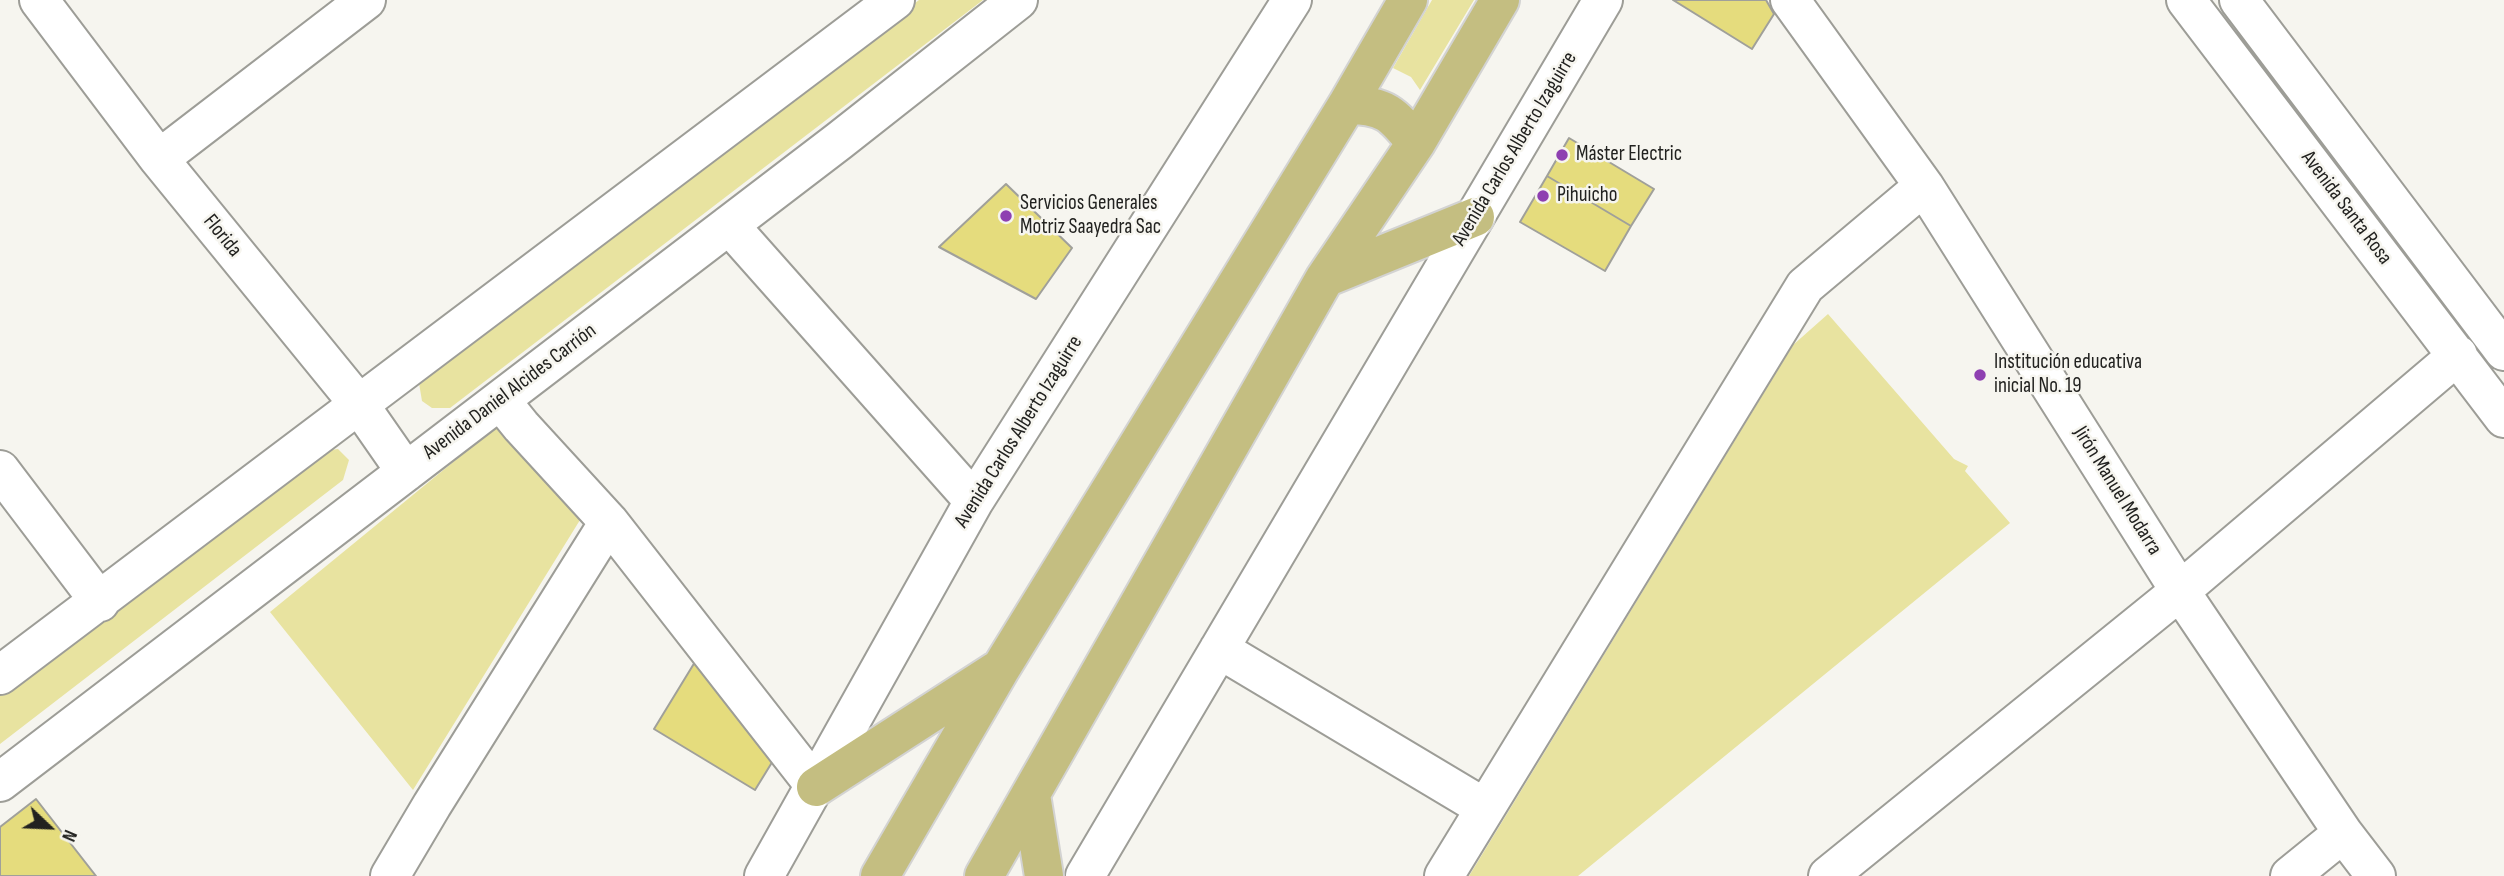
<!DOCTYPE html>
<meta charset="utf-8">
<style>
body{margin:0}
#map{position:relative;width:2504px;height:876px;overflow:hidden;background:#f6f5ef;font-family:"Sofia Sans Condensed",sans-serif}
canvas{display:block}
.north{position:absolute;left:14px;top:792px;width:70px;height:70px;-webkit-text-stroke:5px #f6f5ef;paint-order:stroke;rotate:113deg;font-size:19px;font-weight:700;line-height:28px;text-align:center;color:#222220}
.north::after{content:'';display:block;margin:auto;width:24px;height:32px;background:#222220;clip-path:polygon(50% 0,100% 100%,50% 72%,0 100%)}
</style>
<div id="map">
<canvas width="2504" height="876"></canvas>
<div class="north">N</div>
</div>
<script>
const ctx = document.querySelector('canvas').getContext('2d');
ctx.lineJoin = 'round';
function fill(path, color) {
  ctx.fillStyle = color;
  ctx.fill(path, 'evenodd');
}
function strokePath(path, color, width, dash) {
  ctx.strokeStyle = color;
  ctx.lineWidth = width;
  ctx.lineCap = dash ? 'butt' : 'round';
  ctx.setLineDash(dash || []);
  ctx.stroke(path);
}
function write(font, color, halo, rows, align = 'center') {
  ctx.font = font + ' "Sofia Sans Condensed",sans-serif';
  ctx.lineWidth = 5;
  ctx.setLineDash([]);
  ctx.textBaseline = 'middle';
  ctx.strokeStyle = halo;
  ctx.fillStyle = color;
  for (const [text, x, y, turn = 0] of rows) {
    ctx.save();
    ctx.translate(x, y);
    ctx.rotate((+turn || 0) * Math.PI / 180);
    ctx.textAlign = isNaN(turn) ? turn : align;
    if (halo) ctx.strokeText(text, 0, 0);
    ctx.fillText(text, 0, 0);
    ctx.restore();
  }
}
fill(new Path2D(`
 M919 0H983L450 408H432L422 401 419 383Z
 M1432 0H1474L1420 90 1411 77 1393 68Z
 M1828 314 1954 459 1968 466 1965 471 2010 523 1578 876H1469L1793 345Z
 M502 422 580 520 413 790 270 612Z
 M338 449 349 460 343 480 0 744V694L323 451Z`), '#e8e3a0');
const building = new Path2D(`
 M1673 0H1766L1774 14 1752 49Z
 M1569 138 1654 189 1631 226 1547 176Z
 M1547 176 1631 226 1605 271 1520 222Z
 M1006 184 1072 248 1036 299 939 247Z
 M698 657 779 751 755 790 654 729Z
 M36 799 96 876H0V827Z`);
fill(building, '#e5dc7d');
strokePath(building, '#a0a09a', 2);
const minor = new Path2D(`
 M39 0 159 159 358 403 406 472
 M1790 0 1924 186 2180 591 2343 833 2376 876
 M2186 0 2504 418
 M2239 0 2504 351
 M159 159 366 0
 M729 225 974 501
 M500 400 521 426 609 522 816 787
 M0 470 100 602
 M1219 649 1485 808
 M0 675 895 0
 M0 782 839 141 1018 0
 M390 876 432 805 609 522
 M764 876 974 501 1292 0
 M1085 876 1603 0
 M1444 876 1805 286 1924 186
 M1828 876 2180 591 2458 355
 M2290 876 2343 833`);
const major = new Path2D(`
 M1347 105C1385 105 1393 114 1416 143
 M1325 278 1475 217
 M816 787 996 671
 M1031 795 1044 876
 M880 876 1001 668 1347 105 1408 0
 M984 876 1325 278 1416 143 1500 0`);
strokePath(minor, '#9d9d97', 42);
strokePath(major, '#d3d3d2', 42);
strokePath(minor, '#fff', 38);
strokePath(major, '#c4be81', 38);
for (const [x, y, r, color] of [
 [1562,155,7,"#8e40b1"],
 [1543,196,7,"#8e40b1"],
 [1006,216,7,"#8e40b1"],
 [1980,375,7,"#8e40b1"]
]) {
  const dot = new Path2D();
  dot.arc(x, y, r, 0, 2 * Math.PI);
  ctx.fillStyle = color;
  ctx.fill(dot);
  strokePath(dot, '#f6f5ef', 2.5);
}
write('21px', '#222220', '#f6f5ef', [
 ["Avenida Carlos Alberto Izaguirre",1515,149,-59],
 ["Avenida Santa Rosa",2346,208,53],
 ["Florida",222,236,51],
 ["Avenida Daniel Alcides Carrión",510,392,-37],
 ["Avenida Carlos Alberto Izaguirre",1019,432,-58],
 ["Jirón Manuel Modarra",2117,491,58]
]);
write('21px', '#222220', '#f6f5ef', [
 ["Máster Electric",1576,155],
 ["Pihuicho",1557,196],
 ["Servicios Generales",1020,204],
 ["Motriz Saayedra Sac",1020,228],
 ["Institución educativa",1994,363],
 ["inicial No. 19",1994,387]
], 'left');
</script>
